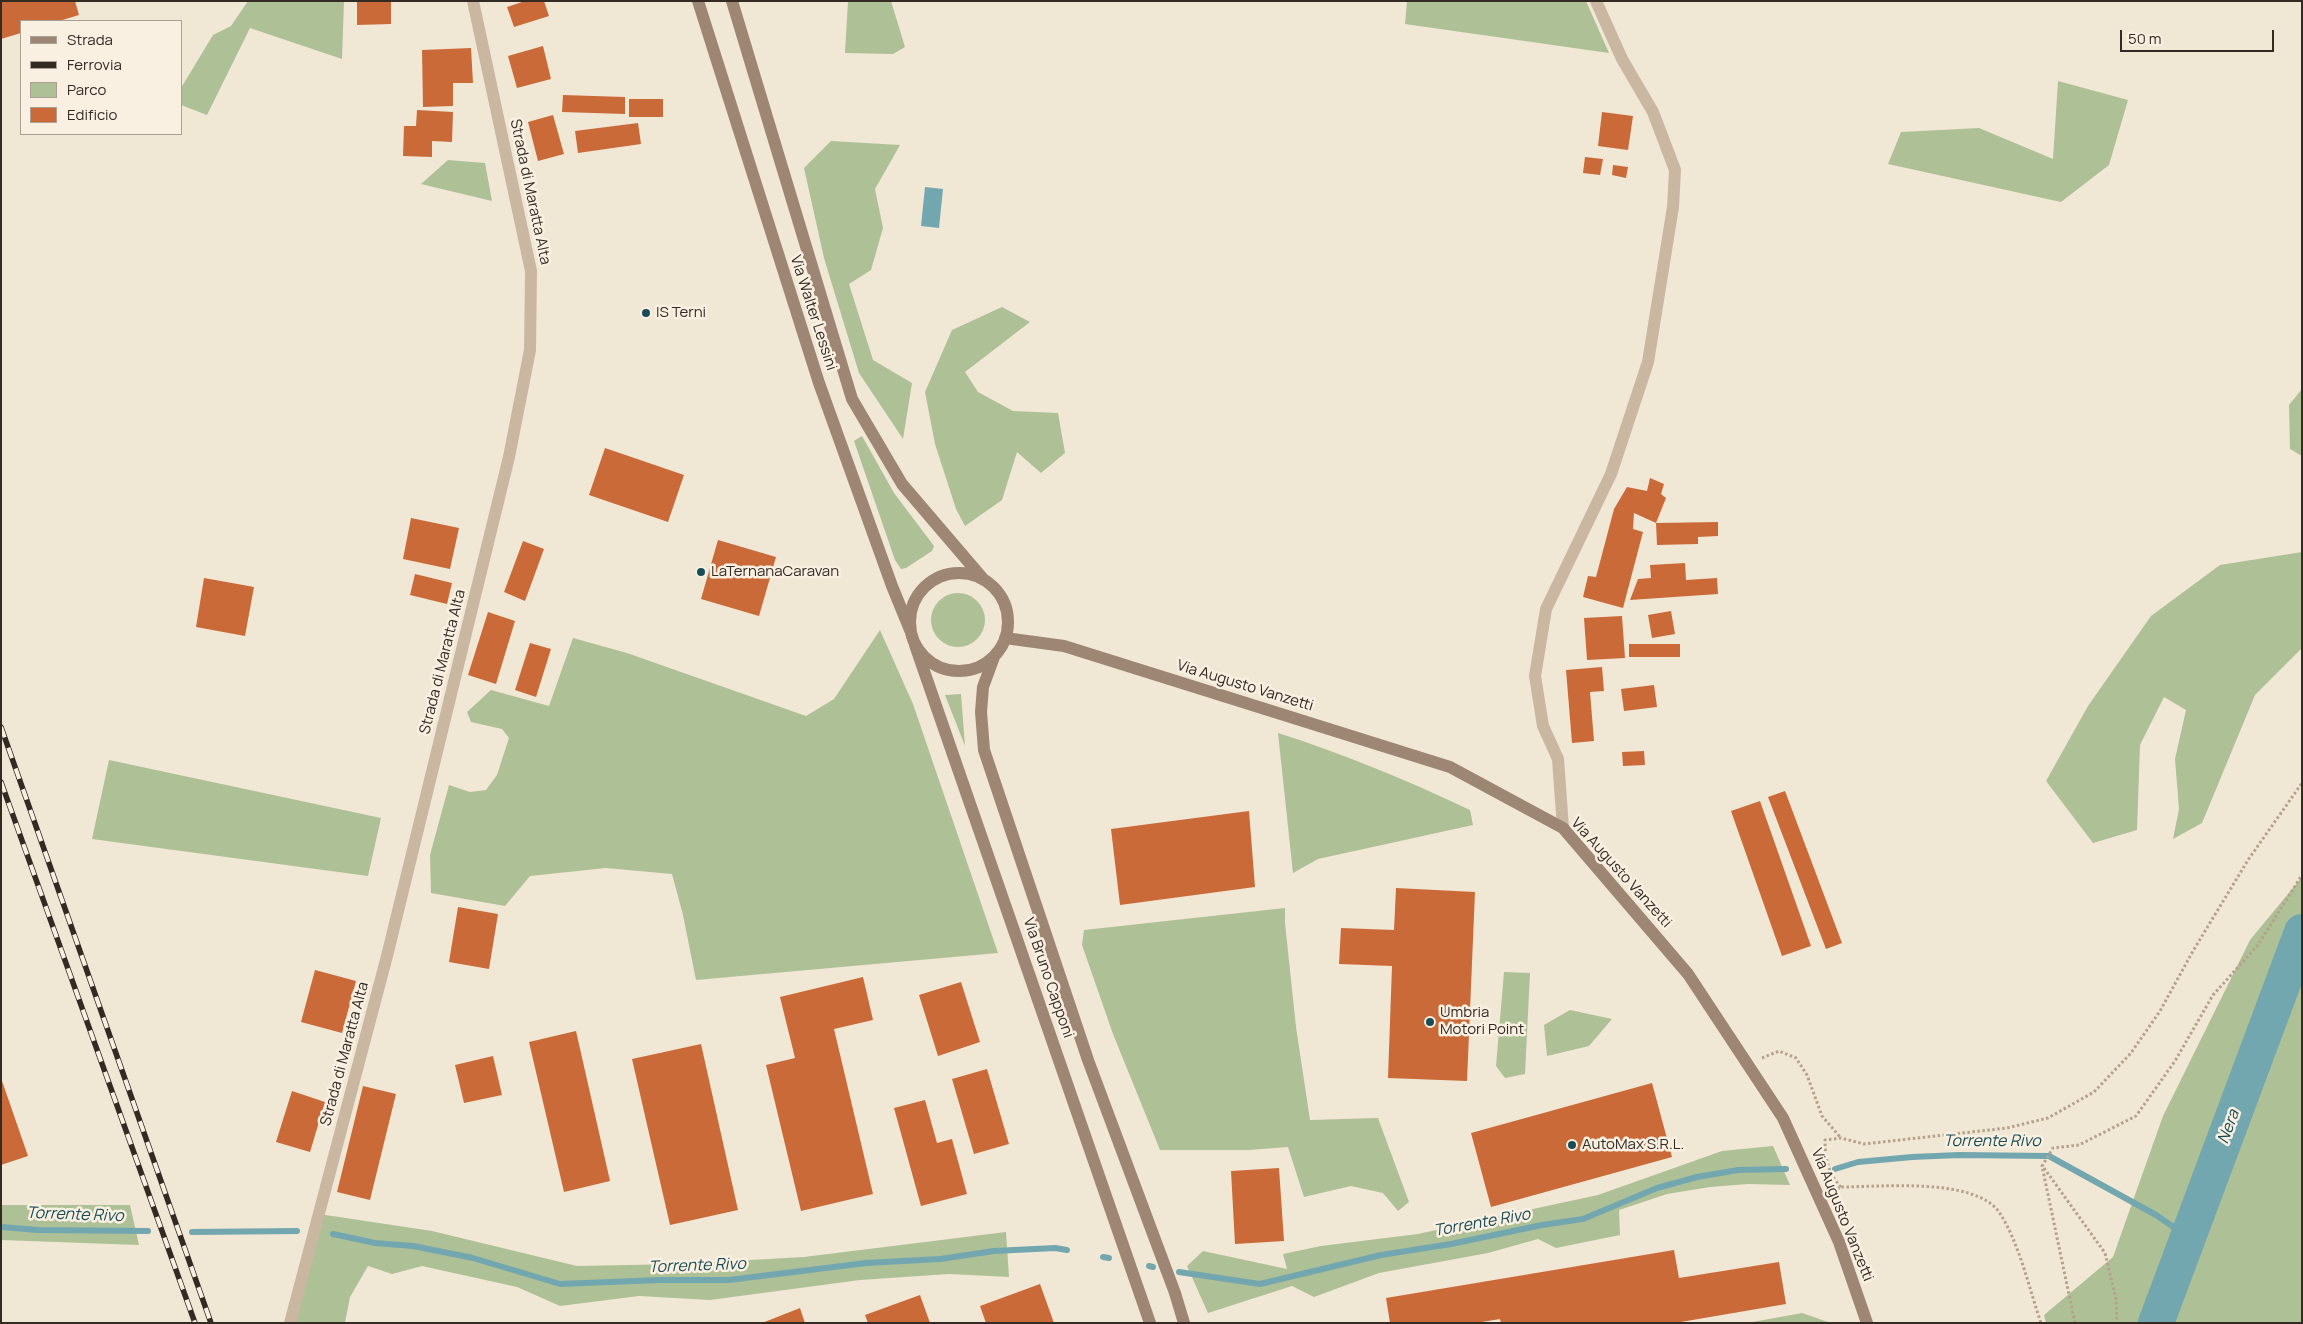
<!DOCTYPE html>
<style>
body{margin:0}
#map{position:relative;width:2303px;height:1324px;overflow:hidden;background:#f1e7d5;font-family:Manrope,sans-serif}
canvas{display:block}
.frame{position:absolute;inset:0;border:2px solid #332a24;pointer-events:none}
.legend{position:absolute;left:20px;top:20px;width:162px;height:115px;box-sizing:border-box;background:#f9f0e1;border:1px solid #aaa195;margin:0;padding:6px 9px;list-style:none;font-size:15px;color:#332a24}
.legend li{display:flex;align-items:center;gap:10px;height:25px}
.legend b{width:25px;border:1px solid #aaa195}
.scale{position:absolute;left:2120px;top:30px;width:154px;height:22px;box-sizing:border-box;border:2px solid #332a24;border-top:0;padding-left:6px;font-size:15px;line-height:18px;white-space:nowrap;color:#332a24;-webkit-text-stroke:4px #f9f0e1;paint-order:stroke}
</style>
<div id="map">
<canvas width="2303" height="1324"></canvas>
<div class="frame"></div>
<ul class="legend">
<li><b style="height:6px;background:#9d8673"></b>Strada</li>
<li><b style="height:6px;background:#332a24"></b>Ferrovia</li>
<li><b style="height:14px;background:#aec095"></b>Parco</li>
<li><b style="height:14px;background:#cb6a39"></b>Edificio</li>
</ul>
<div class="scale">50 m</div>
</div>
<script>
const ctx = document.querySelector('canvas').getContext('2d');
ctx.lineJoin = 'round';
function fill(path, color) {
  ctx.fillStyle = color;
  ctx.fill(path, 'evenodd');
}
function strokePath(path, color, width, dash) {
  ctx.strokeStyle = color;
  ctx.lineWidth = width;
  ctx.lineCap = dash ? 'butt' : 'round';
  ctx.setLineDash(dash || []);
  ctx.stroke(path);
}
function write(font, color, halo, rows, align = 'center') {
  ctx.font = font + ' Manrope,sans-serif';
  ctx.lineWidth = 5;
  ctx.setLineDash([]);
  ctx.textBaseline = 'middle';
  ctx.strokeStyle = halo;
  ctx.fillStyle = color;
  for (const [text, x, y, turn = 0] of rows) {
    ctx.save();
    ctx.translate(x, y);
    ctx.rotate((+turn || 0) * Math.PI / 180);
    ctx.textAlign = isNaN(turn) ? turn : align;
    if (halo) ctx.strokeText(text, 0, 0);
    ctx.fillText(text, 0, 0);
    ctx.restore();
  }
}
fill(new Path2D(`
 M248 1H344L342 59 250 28 207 115 181 105V88L213 35 231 26Z
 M848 1H891L905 47 893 54 845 53Z
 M1407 1H1586L1609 53 1405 24Z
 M2058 81 2128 100 2109 165 2061 202 1888 164 1901 132 1979 128 2053 159Z
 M831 141 900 145 875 189 883 228 871 270 849 284 873 360 912 383 903 439 859 373 824 258 804 168Z
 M448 160 485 163 492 201 421 184Z
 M1002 307 1030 322 965 372 978 392 1013 411 1058 413 1065 453 1041 473 1017 452 1002 500 965 526 956 509 935 444 925 392 952 330Z
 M2302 389V456L2290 449 2289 405Z
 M862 436 894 493 934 546 932 551 906 568 901 569 895 560 854 441Z
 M2302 552V648L2255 695 2202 823 2173 839 2179 809 2175 759 2186 710 2164 697 2140 745 2137 830 2093 843 2046 781 2088 706 2151 616 2220 565Z
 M931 620a27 27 0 1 1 54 0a27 27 0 1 1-54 0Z
 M880 630 913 704 998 953 696 980 683 915 672 874 606 868 530 876 505 906 431 893 430 855 449 785 470 792 486 790 497 775 509 738 502 729 471 722 467 712 491 690 549 706 573 638 627 653 806 716 834 699Z
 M961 694 965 746 945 695Z
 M1278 733C1344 754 1407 780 1470 810L1473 825 1318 859 1293 873Z
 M109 760 381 818 368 876 92 839Z
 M2302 877V1323H2046L2044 1315 2113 1257 2163 1116 2250 940Z
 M1285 908V923L1296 1027 1310 1120 1378 1118 1409 1202 1398 1211 1383 1193 1351 1186 1304 1197 1288 1147 1249 1150H1160L1113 1034 1082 945 1084 930Z
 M1504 972 1530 973 1525 1074 1505 1078 1496 1066Z
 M1570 1010 1612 1019 1589 1046 1547 1056 1544 1025Z
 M1773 1146 1790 1185 1748 1184 1710 1187 1667 1194 1619 1210 1620 1235 1556 1248 1538 1239 1488 1253 1379 1273 1314 1297 1292 1286 1208 1313 1187 1266 1203 1251 1287 1269 1283 1254 1321 1246 1418 1234 1519 1212 1598 1195 1722 1151Z
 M1 1205H130L139 1245 1 1240Z
 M319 1214 432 1231 577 1266 679 1264 804 1257 1006 1232 1009 1277 949 1274 860 1280 710 1300 639 1296 560 1306 517 1287 422 1266 392 1274 368 1266 350 1297 345 1323H286Z
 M1802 1313 1828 1322 1747 1323Z`), '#aec095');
fill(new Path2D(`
 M925 187 943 189 939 228 921 226Z`), '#73a7af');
strokePath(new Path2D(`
 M1835 1169 1858 1162 1912 1157 1959 1155 2049 1156 2156 1215 2188 1237
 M1 1227 38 1230 148 1231
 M192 1232 297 1231
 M333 1234 375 1243 413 1246 473 1258 560 1284 660 1280H729L866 1263 940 1259 994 1251 1055 1248 1067 1250
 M1103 1257 1109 1258
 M1149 1266 1153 1267
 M1179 1272 1260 1284 1381 1255 1451 1244 1542 1225 1583 1219 1657 1188 1697 1177 1738 1170 1786 1169`), '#73a7af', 6);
strokePath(new Path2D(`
 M2156 1323 2302 932`), '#73a7af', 36);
fill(new Path2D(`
 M1 1H75L79 15 59 21H21V33L1 39Z
 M357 1H391V24L357 25Z
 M525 1H544L549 16 514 27 507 7Z
 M543 46 551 79 517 88 508 56Z
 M471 48 473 83H453V106L423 107 422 50Z
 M563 95 625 97V114L562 112Z
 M629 99H663V117H629Z
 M417 110 453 112 452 142 432 141V157L403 156 404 126H416Z
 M1602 112 1633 116 1628 150 1598 146Z
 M553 115 564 154 538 161 528 122Z
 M638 123 641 144 578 153 575 131Z
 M1585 157 1603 159 1600 175 1583 173Z
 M1613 165 1628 167 1626 178 1612 175Z
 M605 448 684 475 668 522 589 495Z
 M1650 478 1664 484 1661 494 1666 498 1656 523 1634 513 1633 529 1643 532 1623 608 1583 597 1588 576 1596 577 1614 509 1627 487 1647 491Z
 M411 518 459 528 450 569 403 559Z
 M1718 522V536L1698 537V544L1657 545 1656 523Z
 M718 540 776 557 759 616 701 599Z
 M523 541 544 549 525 601 504 592Z
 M1685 563 1686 580 1717 578 1718 594 1630 600 1638 579 1651 578 1650 565Z
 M415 574 452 583 447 604 410 595Z
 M204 578 254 587 245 636 196 627Z
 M1671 611 1675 634 1652 638 1648 615Z
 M488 612 515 621 496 684 468 675Z
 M1622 616 1625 658 1587 660 1584 618Z
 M530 643 551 649 536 697 515 690Z
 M1629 644H1680V657H1629Z
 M1602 667 1604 691 1590 692 1594 741 1572 743 1566 670Z
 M1654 685 1657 707 1624 711 1621 689Z
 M1644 751 1645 765 1623 766 1622 752Z
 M1785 791 1842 943 1826 949 1768 797Z
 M1760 801 1811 946 1782 956 1731 811Z
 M1249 811 1255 887 1120 905 1111 829Z
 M1396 888 1475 892 1467 1081 1388 1078 1392 966 1339 964 1341 928 1394 930Z
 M458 907 498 914 489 969 449 962Z
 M315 970 356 981 342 1033 301 1022Z
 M863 977 873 1020 834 1029 873 1194 801 1211 766 1065 795 1058 780 997Z
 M961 982 980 1042 938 1056 919 995Z
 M576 1031 610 1181 564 1192 529 1042Z
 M701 1044 738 1210 670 1225 632 1059Z
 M493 1056 502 1095 464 1103 455 1065Z
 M987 1069 1009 1144 974 1154 952 1079Z
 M1 1078 28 1156 1 1165Z
 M1652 1083 1672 1157 1491 1207 1471 1133Z
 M363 1086 396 1094 370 1200 337 1192Z
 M292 1091 325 1102 310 1152 276 1142Z
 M925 1100 937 1143 952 1139 967 1194 921 1206 894 1108Z
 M1279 1168 1284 1241 1235 1244 1231 1171Z
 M1674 1250 1679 1278 1779 1262 1786 1304 1675 1323H1501L1500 1319 1476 1323H1390L1386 1298Z
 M1040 1284 1054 1323H986L980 1306Z
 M920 1295 930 1323H868L865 1315Z
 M800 1308 805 1323H762Z`), '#cb6a39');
strokePath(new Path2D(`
 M1762 1058 1779 1051 1796 1058 1807 1075 1822 1116 1841 1138
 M2044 1168 2105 1253 2116 1299 2117 1323
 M1841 1187C1828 1174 1825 1158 1825 1140L1841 1138 1864 1144 2007 1128 2048 1118 2094 1092 2131 1053 2160 1011 2193 951 2248 860 2302 783
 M1833 1192 1841 1187C1880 1187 1974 1177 1999 1212 2019 1242 2029 1288 2041 1323
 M2075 1323 2042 1166 2053 1148 2079 1145 2136 1116 2175 1061 2213 995 2258 945 2302 875`), '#b5a18b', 3, [2.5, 2.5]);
strokePath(new Path2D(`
 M1563 828 1558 759 1543 726 1535 676 1546 609 1611 474 1648 362 1673 207 1675 170 1653 112 1622 59 1596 1
 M290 1323 387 956 509 457 530 350 531 271 473 1`), '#c9b7a1', 12);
strokePath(new Path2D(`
 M698 1 819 383 892 586 910 630
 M732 1 852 399 902 484 984 580
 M910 622a49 49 0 1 1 98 0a49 49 0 1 1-98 0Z
 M1005 638 1064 646 1450 767 1563 828 1688 974 1783 1118 1839 1242 1867 1323
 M915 645 1150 1323
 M994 657 983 687 981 712 984 750 1088 1060 1175 1293 1184 1323`), '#9d8673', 12);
const rail = new Path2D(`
 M1 727 211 1323
 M1 782 195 1323`);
strokePath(rail, '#332a24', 5.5);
strokePath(rail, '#f9f0e1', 4, [11]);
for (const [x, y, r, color] of [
 [646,313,5,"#194c56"],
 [701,572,5,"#194c56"],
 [1430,1022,5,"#194c56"],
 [1572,1145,5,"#194c56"]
]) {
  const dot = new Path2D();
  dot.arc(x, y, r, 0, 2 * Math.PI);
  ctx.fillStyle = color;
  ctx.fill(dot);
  strokePath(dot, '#f9f0e1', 2);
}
write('15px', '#332a24', '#f9f0e1', [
 ["Strada di Maratta Alta",530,192,78],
 ["Via Walter Lessini",813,313,72],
 ["Strada di Maratta Alta",443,662,-76],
 ["Via Augusto Vanzetti",1245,686,17],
 ["Via Augusto Vanzetti",1621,873,48],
 ["Via Bruno Capponi",1048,978,71],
 ["Strada di Maratta Alta",345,1054,-75],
 ["Via Augusto Vanzetti",1842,1215,68]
]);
write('15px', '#332a24', '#f9f0e1', [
 ["IS Terni",656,313],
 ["LaTernanaCaravan",711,572],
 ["Umbria",1440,1013],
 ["Motori Point",1440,1030],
 ["AutoMax S.R.L.",1582,1145]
], 'left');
write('italic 16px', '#194c56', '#f9f0e1', [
 ["Nera",2229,1127,-70],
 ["Torrente Rivo",1992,1142],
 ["Torrente Rivo",75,1215,2],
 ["Torrente Rivo",1482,1223,-10],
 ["Torrente Rivo",697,1266,-2]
]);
</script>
